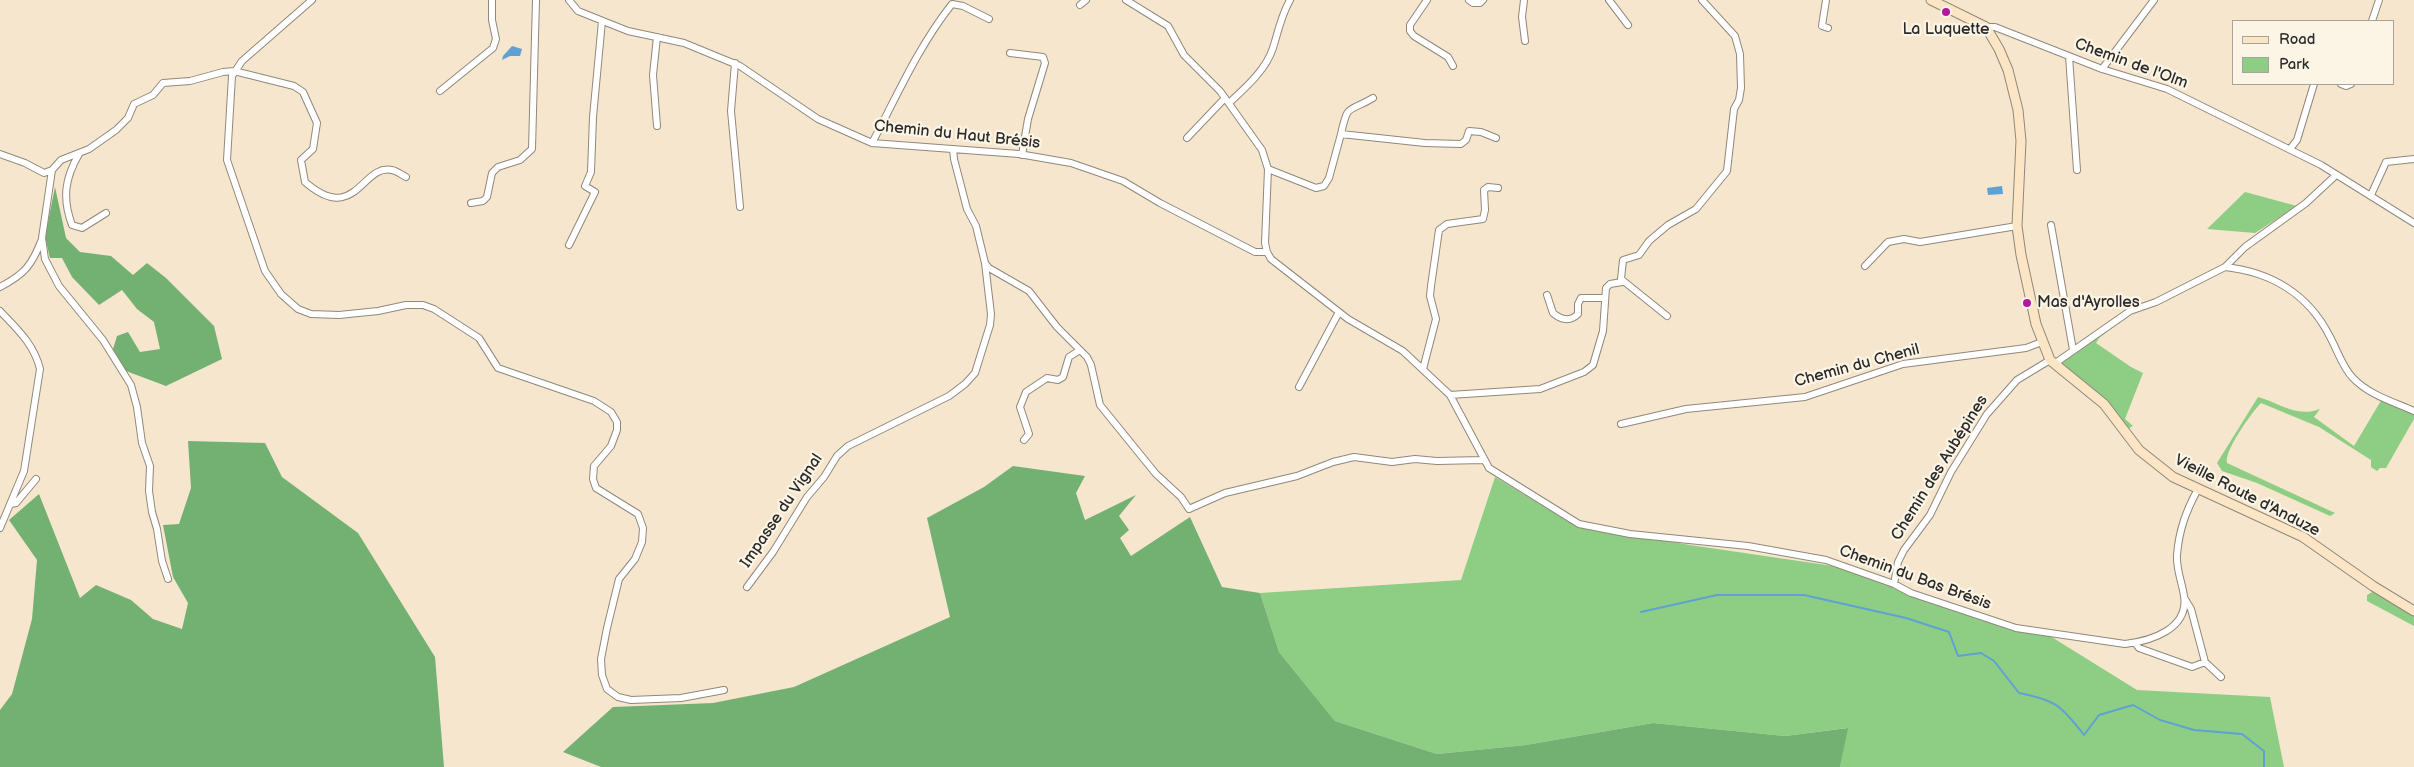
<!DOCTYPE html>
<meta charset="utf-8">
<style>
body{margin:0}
#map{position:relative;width:2414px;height:767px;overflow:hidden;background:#f6e6cd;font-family:"Balsamiq Sans",sans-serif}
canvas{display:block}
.legend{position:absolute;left:2232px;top:20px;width:162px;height:65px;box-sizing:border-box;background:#fcf5e5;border:1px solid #a8a49b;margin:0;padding:6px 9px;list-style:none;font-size:15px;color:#2b2b2b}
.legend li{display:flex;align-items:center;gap:10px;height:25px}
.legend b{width:25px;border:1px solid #a8a49b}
</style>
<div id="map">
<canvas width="2414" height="767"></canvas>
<ul class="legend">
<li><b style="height:6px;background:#fce5c4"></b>Road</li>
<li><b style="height:14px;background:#8ece84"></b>Park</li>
</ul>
</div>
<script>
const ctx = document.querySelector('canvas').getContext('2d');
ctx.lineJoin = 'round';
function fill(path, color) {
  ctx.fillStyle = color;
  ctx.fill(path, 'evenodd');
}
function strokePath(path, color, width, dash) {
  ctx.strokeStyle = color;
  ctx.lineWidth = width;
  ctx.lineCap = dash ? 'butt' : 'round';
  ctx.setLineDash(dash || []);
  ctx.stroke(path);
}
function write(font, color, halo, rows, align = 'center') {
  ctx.font = font + ' "Balsamiq Sans",sans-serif';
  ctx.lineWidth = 4.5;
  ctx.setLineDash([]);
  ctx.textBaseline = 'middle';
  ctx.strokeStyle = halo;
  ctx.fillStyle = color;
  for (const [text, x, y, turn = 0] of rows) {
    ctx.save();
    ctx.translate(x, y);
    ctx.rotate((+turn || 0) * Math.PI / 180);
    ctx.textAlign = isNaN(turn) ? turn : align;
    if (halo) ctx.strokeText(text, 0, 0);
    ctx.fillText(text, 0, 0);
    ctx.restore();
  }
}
fill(new Path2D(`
 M2245 192 2297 206 2255 233 2207 229Z
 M2118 323 2120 324H2117L2099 338 2096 343 2131 367 2143 373 2125 419 2133 426 2127 429 2060 364Z
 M2258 397C2280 403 2296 418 2320 409L2314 417 2354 446 2382 399 2414 414V419L2386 468H2380L2377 471 2371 467V460L2319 427 2261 403C2252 412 2224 451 2227 463L2335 513 2330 516 2257 483 2222 471 2217 463Z
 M1495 477 1574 525 1690 545 1840 567 2050 636 2137 690 2270 697 2284 767H1840L1847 728 1785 736 1653 723 1526 745 1437 754 1335 721 1279 652 1260 593 1461 580Z
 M2374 591 2414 616V626L2367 601V595Z`), '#8ece84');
fill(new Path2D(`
 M55 187 66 238 80 252 111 256 133 275 147 263 166 278 214 326 222 359 166 386 126 371 113 349 117 336 128 332 140 352 160 349 154 322 137 309 122 290 99 305 72 277 62 258H50L45 237Z
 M188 441 265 443 282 477 358 533 435 657 444 767H0V710L12 694 32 619 37 560 9 520 39 494 80 598 96 585 131 600 153 619 182 629 188 603 173 577 163 525 179 524 191 488Z
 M1013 466 1085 476 1076 493 1085 520 1136 495 1119 516 1129 530 1120 538 1131 556 1190 517 1222 587 1260 593 1279 652 1335 721 1437 754 1526 745 1653 723 1785 736 1848 728 1840 767H601L563 752 613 707 713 703 794 687 950 617 927 518 984 487Z`), '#72b172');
fill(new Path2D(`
 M512 46 522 49 520 56H510L502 60 503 56Z
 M2002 186 2003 194 1988 195 1987 188Z`), '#61a0d3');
strokePath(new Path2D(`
 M1641 612 1717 595H1804L1906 618 1949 632 1958 656 1981 653 1994 661 2019 693C2055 700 2061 705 2084 735L2099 715 2133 705 2160 720 2194 730 2242 734 2264 751V767`), '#61a0d3', 2);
const street = new Path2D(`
 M312 0 242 61 232 76 227 160 265 271 281 294 298 309 311 314 339 315 378 311 406 305H423L434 309 479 338 498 368 594 401 611 412 617 422V430L611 446 594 466 593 479 596 488 638 514 643 528 642 542 635 559 619 579 607 628 601 659 602 675 607 689 618 697 631 700 681 698 724 690
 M569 0 578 11 628 31 684 43 740 66 818 119 872 143 1019 154 1071 163 1123 181 1160 203 1255 252H1267
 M1126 0 1168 26 1184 55 1220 91 1262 150 1268 169 1265 243 1267 252 1271 259 1348 319 1403 351 1450 395 1489 468 1579 524 1630 534 1748 546 1826 560 1894 584 1911 593 2016 628 2125 644C2151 641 2189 629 2184 596 2182 582 2176 569 2177 555 2179 530 2186 511 2198 489
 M1427 0 1410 25V31L1414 36 1448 57 1453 66
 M1469 0 1473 3H1480L1483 0
 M1524 0 1522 17 1525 41
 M1609 0 1628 25
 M1826 0 1822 26 1828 28
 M1080 5 1086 0
 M2372 21 2379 0
 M1986 27H1995L2102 69 2167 89 2321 165 2414 223
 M657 37 653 75 657 126
 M1010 53 1043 57 1045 63 1028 119 1022 155
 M2069 56 2077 170
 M735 63 731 111 740 207
 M2102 69 2154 0
 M2341 84 2346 86 2351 84
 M440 91 493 48 496 39 492 20V0
 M1229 103C1245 88 1266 70 1273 48 1278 32 1281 16 1290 0
 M1341 134C1348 102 1348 113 1373 98
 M1187 138 1225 98
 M872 143C897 96 918 47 952 4L963 6 989 19
 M953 149 954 159 967 209 976 226 985 263 989 268 1029 291 1057 327 1087 357 1091 365 1100 405 1156 474 1181 497 1189 509 1225 493 1297 476 1333 462 1354 457 1392 462 1415 459 1437 461 1483 460
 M2290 149 2297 140 2314 84
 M0 154 25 163 44 173 52 170 61 160 89 149 116 130 128 118 134 104 153 95 163 83 190 81 223 72 234 71 294 86 303 92 317 123 313 149 301 160 305 182C356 226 362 163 392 170 397 171 402 175 406 177
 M79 154C65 178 62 198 72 225L82 228 106 213
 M1268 169 1316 188 1324 186 1329 178 1341 134 1425 143 1461 144 1466 140 1469 131 1481 132 1496 138
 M52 170 42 238 45 259 59 286 103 340 131 385 137 407 142 443 150 466 149 491 152 512 157 529 162 561 168 579
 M2371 195 2386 162 2414 159
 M471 203 483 201 487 197 492 173 498 167 520 160 532 149 536 0
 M2051 225 2073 350
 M569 245 595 192 585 186 591 172 593 117 602 21
 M1865 266 1888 242 1904 239 1920 242 2017 226
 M2225 267C2271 272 2308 294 2329 335 2337 349 2342 367 2353 378 2369 395 2394 402 2414 411
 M0 287C25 274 32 265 42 239
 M1547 295 1553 313C1561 320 1570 322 1578 314V304L1581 298H1605
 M0 311C17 329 34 344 40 369L24 471 0 528
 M1667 316 1621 279 1623 260 1639 255 1649 241 1668 225 1696 209 1727 171 1734 109 1739 100 1741 88 1740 54 1735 36 1702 0
 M2054 364 2130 311 2156 302 2225 267 2245 247 2306 203 2335 176
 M1423 369 1436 319 1430 296 1431 286 1439 230 1447 224 1483 219 1485 210 1484 190 1488 187 1498 188
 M1299 387 1339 312
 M1450 395 1540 389 1584 372 1593 365 1603 331 1606 288 1610 284 1622 282
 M1621 424 1686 409 1805 397 1903 364 2026 348 2042 342
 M1024 440 1029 434 1020 407 1026 392 1047 378 1058 380 1063 377 1069 357 1080 350
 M11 504 16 503 36 479
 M1894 584 1898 562 1904 550 1930 515 1951 472 1987 414 2017 380 2050 360
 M747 587 773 552 807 497 824 477 837 456 848 446 949 396 965 384 975 373 990 325 991 314 985 263
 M2185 599 2191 609 2205 662 2221 677
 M2135 643 2139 648 2192 667 2205 662`);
const secondary = new Path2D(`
 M1931 0 1986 27 1999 49 2008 70 2018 110 2021 141 2017 226 2021 255 2036 324 2050 360 2104 404 2139 450 2173 477 2303 537 2373 586 2414 611`);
strokePath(street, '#90887c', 8);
strokePath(secondary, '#90887c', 11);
strokePath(street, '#fff', 6);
strokePath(secondary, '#fce5c4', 9);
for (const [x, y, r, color] of [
 [1946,12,5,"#b5179e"],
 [2027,303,5,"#b5179e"]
]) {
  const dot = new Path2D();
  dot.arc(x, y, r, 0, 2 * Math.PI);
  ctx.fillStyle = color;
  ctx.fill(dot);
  strokePath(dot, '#fcf5e5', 2);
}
write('16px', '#2b2b2b', '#fcf5e5', [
 ["La Luquette",1946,30],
 ["Mas d'Ayrolles",2037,303,"left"]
]);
write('16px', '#2b2b2b', '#fcf5e5', [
 ["Chemin de l'Olm",2131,64,20],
 ["Chemin du Haut Brésis",957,135,6],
 ["Chemin du Chenil",1857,366,-15],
 ["Chemin des Aubépines",1940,468,-58],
 ["Vieille Route d'Anduze",2247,496,27],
 ["Impasse du Vignal",782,511,-56],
 ["Chemin du Bas Brésis",1915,578,20]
]);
</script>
